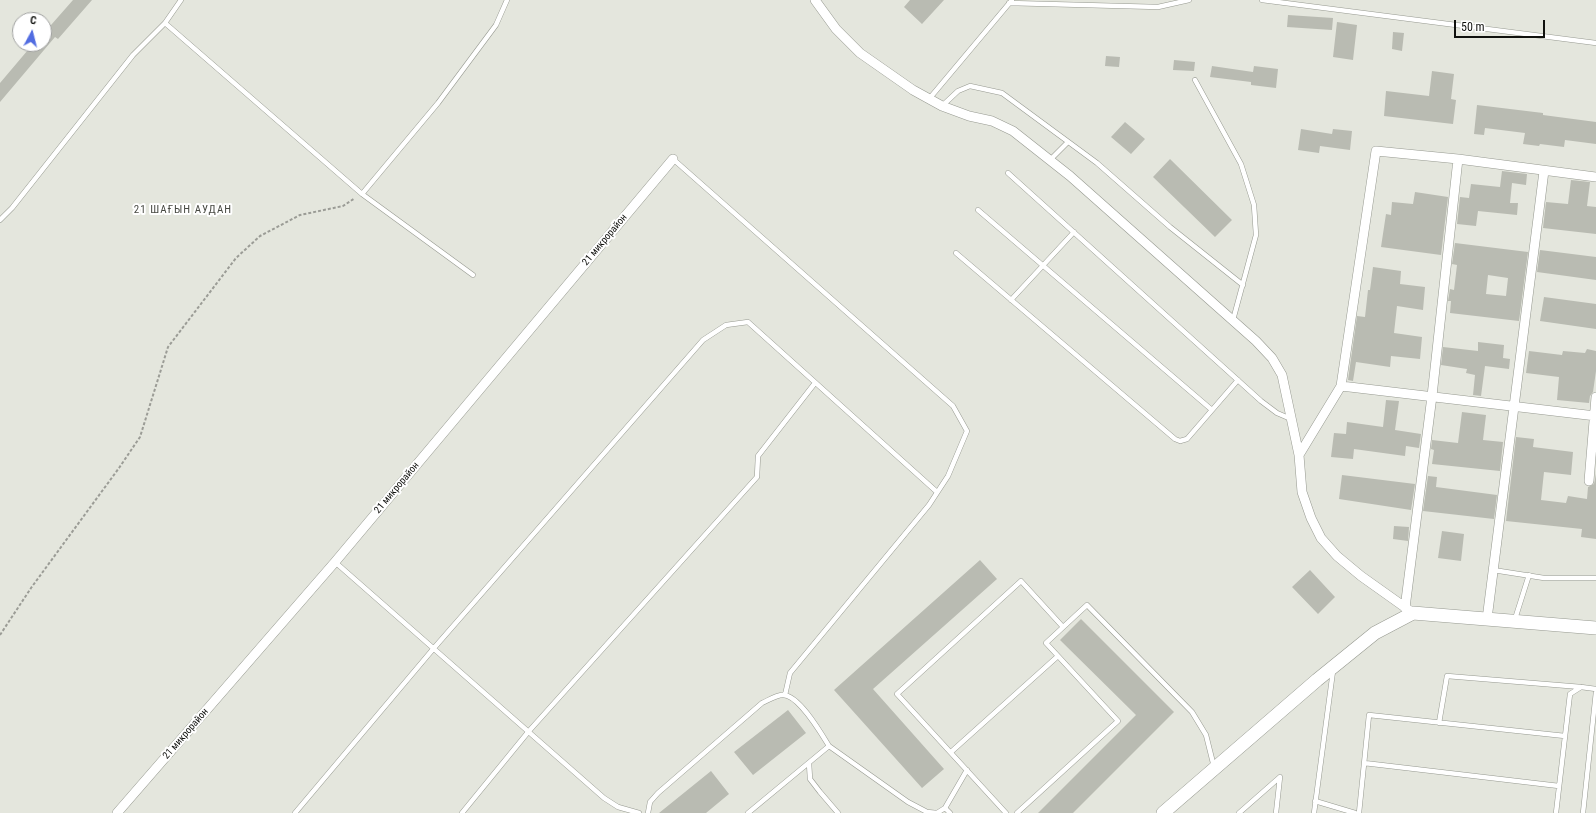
<!DOCTYPE html>
<meta charset="utf-8">
<style>
body{margin:0}
#map{position:relative;width:1596px;height:813px;overflow:hidden;background:#e4e6dd;font-family:"Roboto Condensed",sans-serif}
canvas{display:block}
.north{position:absolute;left:12px;top:12px;width:40px;height:40px;box-sizing:border-box;background:#fff;border:1px solid #9fa09f;border-radius:50%;rotate:7deg;font-size:11px;font-weight:700;line-height:16px;text-align:center;color:#10110e}
.north::after{content:'';display:block;margin:auto;width:14px;height:18px;background:#516ce1;clip-path:polygon(50% 0,100% 100%,50% 72%,0 100%)}
.scale{position:absolute;left:1454px;top:20px;width:91px;height:18px;box-sizing:border-box;border:2px solid #10110e;border-top:0;padding-left:5px;font-size:12px;line-height:14px;white-space:nowrap;color:#10110e;-webkit-text-stroke:3px #fff;paint-order:stroke}
</style>
<div id="map">
<canvas width="1596" height="813"></canvas>
<div class="north">С</div>
<div class="scale">50 m</div>
</div>
<script>
const ctx = document.querySelector('canvas').getContext('2d');
ctx.lineJoin = 'round';
function fill(path, color) {
  ctx.fillStyle = color;
  ctx.fill(path, 'evenodd');
}
function strokePath(path, color, width, dash) {
  ctx.strokeStyle = color;
  ctx.lineWidth = width;
  ctx.lineCap = dash ? 'butt' : 'round';
  ctx.setLineDash(dash || []);
  ctx.stroke(path);
}
function write(font, color, halo, rows, align = 'center') {
  ctx.font = font + ' "Roboto Condensed",sans-serif';
  ctx.lineWidth = 4;
  ctx.setLineDash([]);
  ctx.textBaseline = 'middle';
  ctx.strokeStyle = halo;
  ctx.fillStyle = color;
  for (const [text, x, y, turn = 0] of rows) {
    ctx.save();
    ctx.translate(x, y);
    ctx.rotate((+turn || 0) * Math.PI / 180);
    ctx.textAlign = isNaN(turn) ? turn : align;
    if (halo) ctx.strokeText(text, 0, 0);
    ctx.fillText(text, 0, 0);
    ctx.restore();
  }
}
fill(new Path2D(`
 M73 0H92L58 39 55 37 0 102V83L33 44H44V33Z
 M910 0H944L922 24 904 7Z
 M1288 15 1333 18 1332 30 1287 27Z
 M1337 22 1357 25 1353 60 1333 57Z
 M1393 32 1404 33 1402 51 1392 49Z
 M1106 56 1120 57 1119 67 1105 66Z
 M1174 60 1195 62 1194 71 1173 70Z
 M1212 66 1253 72 1254 66 1278 69 1276 88 1251 85V82L1210 77Z
 M1432 71 1454 74 1451 99 1456 100 1453 124 1384 116 1386 91 1429 96Z
 M1477 105 1543 113V115L1596 122V144L1565 140 1564 147 1540 144 1539 146 1523 144 1525 133 1485 128 1484 135 1474 134Z
 M1125 122 1145 139 1131 154 1111 137Z
 M1301 129 1332 134 1333 129 1352 131 1350 150 1320 146 1319 153 1298 150Z
 M1170 159 1232 220 1215 237 1153 177Z
 M1502 171 1527 174 1526 185 1512 183 1510 203H1518L1517 215 1478 211 1476 226 1457 224 1460 197 1469 198 1471 184 1500 187Z
 M1571 180 1590 182 1587 206 1596 207V234L1543 228 1546 202 1568 204Z
 M1415 192 1448 197 1441 255 1381 247 1386 214 1391 215 1392 202 1413 204Z
 M1455 243 1528 252 1519 321 1450 313 1451 301H1448L1450 289 1454 290 1457 265 1452 264ZM1488 275 1508 278 1506 296 1486 294Z
 M1540 250 1596 257V280L1537 272Z
 M1373 267 1401 271 1400 284 1425 287 1423 310 1397 306 1394 333 1422 337 1420 359 1391 356 1390 367 1356 362 1353 381 1348 380 1357 316 1365 317 1368 290H1370Z
 M1544 297 1596 304V329L1540 321Z
 M1478 342 1504 345 1503 358 1510 359 1509 369 1485 366 1481 396 1473 395 1475 375 1466 373 1467 369 1441 365 1443 347 1478 351Z
 M1587 349 1596 351V371L1593 392 1590 396 1589 403 1557 400 1559 377 1526 373 1529 351 1562 355 1563 351 1585 353Z
 M1386 400 1399 401 1395 430 1421 434 1419 448 1406 446 1405 456 1354 449 1353 459 1331 457 1334 433 1346 434 1347 422 1383 427Z
 M1462 412 1486 415 1483 440 1503 442 1500 471 1432 464 1434 450 1431 449 1432 440 1458 443Z
 M1516 437 1534 439 1533 447 1573 452 1571 475 1544 472 1541 500 1566 503 1568 496 1587 499 1588 487 1594 484 1596 474V539L1581 537 1582 529 1506 521Z
 M1342 475 1415 484 1411 510 1339 499Z
 M1428 476 1437 477 1436 487 1497 495 1494 519 1423 511Z
 M1394 526 1409 527 1408 541 1393 539Z
 M1442 531 1464 534 1461 561 1438 558Z
 M980 560 997 579 873 689 944 769 922 788 834 690Z
 M1310 570 1335 597 1318 614 1292 587Z
 M1081 619 1174 712 1073 813H1038L1136 715 1060 640Z
 M788 710 806 733 753 775 734 752Z
 M711 771 729 794 706 813H659Z`), '#b9bbb2');
const lane = new Path2D(`
 M1262 0 1596 43
 M1009 3 1158 7 1189 0
 M165 23 362 194 438 103 496 25 507 0
 M1195 80 1241 164 1254 205 1256 235 1233 320
 M929 99 1012 0
 M942 106 958 91 970 86 1002 93 1097 163 1170 227 1243 285
 M673 159 953 406 967 431 948 476 929 505 790 673 785 695
 M1050 160 1068 142
 M1008 173 1261 401 1277 413 1291 419
 M362 194 473 275
 M978 210 1212 410
 M0 220 12 208 133 55 165 23 181 0
 M956 253 1175 439 1180 441 1187 439 1238 380
 M1011 300 1074 232
 M335 562 604 798 618 807 639 813
 M1493 570 1544 578H1596
 M1515 619 1529 575
 M1439 723 1447 676 1581 687 1596 689
 M951 752 1058 656
 M809 763 810 779 820 792 838 813
 M1364 763 1559 786
 M1315 801 1355 813
 M295 813 434 648 703 340 726 325 748 322 937 492
 M462 813 529 731 757 477 758 456 815 383
 M648 813 650 802 658 793 762 703C769 700 776 695 783 695 799 695 821 733 829 746
 M748 813 829 746 908 802 927 812 937 813 945 808
 M950 813 945 808 967 770
 M1006 813 897 694 1021 581 1063 627
 M1017 813 1118 721 1046 643 1087 605 1192 712 1206 735 1214 767
 M1239 813 1280 777 1276 813
 M1314 813 1333 671
 M1359 813 1369 715 1565 736
 M1556 813 1570 694 1581 687
 M1583 813 1596 692`);
const street = new Path2D(`
 M815 0 836 29 860 53 913 90 942 106 969 116 992 121 1013 131 1070 176 1256 341 1272 358 1282 375 1299 455 1302 492 1311 518 1321 538 1337 556 1361 576 1413 613
 M1341 386 1596 416
 M1299 455 1341 386 1376 151 1458 159 1596 177
 M1589 481 1596 397
 M1405 608 1432 396 1458 159
 M1487 619 1544 171
 M117 813 335 562 673 159`);
const secondary = new Path2D(`
 M1163 813 1317 680 1375 633 1413 613 1596 628`);
strokePath(lane, '#969990', 5.5);
strokePath(street, '#969990', 10);
strokePath(secondary, '#969990', 14);
strokePath(new Path2D(`
 M0 635 31 588 119 468 140 437 168 347 236 258 260 236 300 215 343 206 355 198`), '#9b9c96', 2, [3, 2]);
strokePath(lane, '#fff', 4.5);
strokePath(street, '#fff', 9);
strokePath(secondary, '#fff', 13);
write('10px', '#10110e', '#fff', [
 ["21 микрорайон",605,240,-50],
 ["21 микрорайон",397,488,-50],
 ["21 микрорайон",186,734,-49]
]);
ctx.letterSpacing = '1px';
write('11px', '#474942', '#fff', [
 ["21 ШАҒЫН АУДАН",183,210]
]);
ctx.letterSpacing = '0px';
</script>
